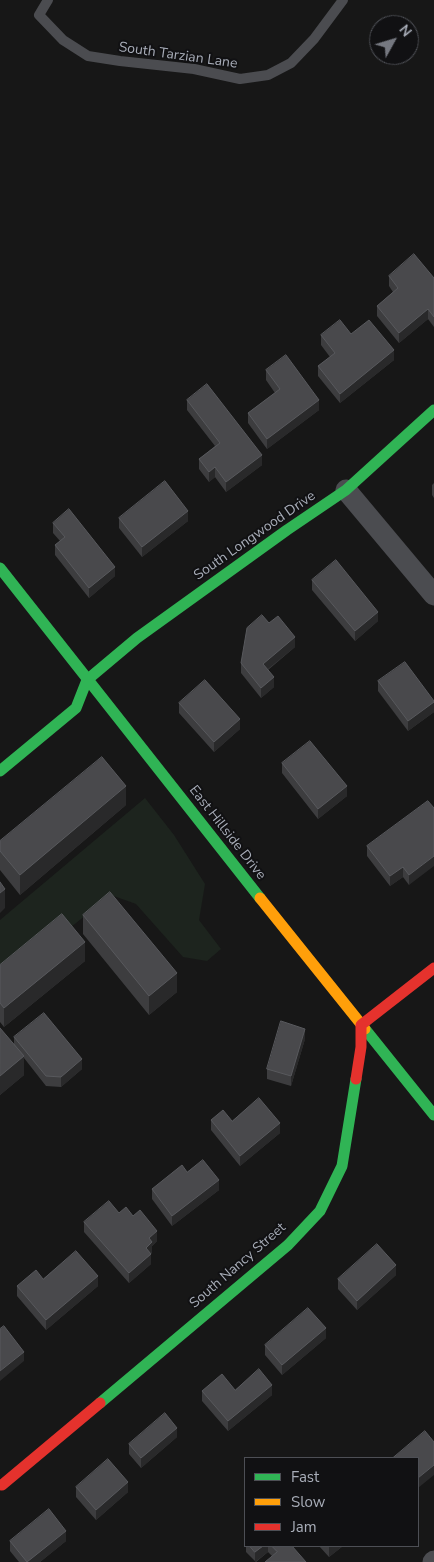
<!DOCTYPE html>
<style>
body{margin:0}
#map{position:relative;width:434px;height:1562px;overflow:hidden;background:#171717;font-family:"Nunito Sans",sans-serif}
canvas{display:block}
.legend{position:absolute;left:244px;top:1457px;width:175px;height:90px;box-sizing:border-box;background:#111113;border:1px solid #4d4f55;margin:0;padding:6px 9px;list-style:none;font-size:15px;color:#a8adb8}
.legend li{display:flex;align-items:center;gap:10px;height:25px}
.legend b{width:25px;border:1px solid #4d4f55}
.north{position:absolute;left:369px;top:15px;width:50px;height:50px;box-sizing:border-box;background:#111113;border:1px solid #4d4f55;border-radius:50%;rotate:51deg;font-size:14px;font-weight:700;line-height:20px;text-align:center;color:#a8adb8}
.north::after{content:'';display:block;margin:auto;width:18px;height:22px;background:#757880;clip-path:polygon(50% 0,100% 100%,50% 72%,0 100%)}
</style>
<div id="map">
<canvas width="434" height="1562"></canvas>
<ul class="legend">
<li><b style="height:6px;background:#30b455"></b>Fast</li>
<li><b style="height:6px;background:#ff9f0a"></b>Slow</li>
<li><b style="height:6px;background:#e5322d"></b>Jam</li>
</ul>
<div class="north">N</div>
</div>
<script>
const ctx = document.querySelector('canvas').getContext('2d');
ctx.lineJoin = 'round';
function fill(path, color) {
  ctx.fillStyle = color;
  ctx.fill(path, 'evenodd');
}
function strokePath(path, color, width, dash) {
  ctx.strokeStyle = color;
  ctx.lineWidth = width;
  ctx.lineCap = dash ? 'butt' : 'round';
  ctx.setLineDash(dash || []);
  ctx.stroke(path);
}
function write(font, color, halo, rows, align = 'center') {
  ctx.font = font + ' "Nunito Sans",sans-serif';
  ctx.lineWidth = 4;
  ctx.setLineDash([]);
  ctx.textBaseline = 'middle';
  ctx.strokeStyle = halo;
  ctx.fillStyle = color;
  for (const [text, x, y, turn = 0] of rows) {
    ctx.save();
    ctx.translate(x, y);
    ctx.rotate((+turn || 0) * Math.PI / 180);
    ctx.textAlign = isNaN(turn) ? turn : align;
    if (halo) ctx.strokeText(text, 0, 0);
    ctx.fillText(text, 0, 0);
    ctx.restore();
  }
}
fill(new Path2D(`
 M145 798 174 835 205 884 199 920 221 949 207 961 183 957 136 904 111 895 71 927 0 975V920Z`), '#1d241e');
strokePath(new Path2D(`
 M48 0 39 15 63 40 88 56 120 61 194 69 240 79 268 75 291 63 314 39 343 0`), '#4b4c50', 10);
strokePath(new Path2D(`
 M346 490 434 595
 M433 1562 434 1561`), '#4b4c50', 21);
strokePath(new Path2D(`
 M0 568 260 898
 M0 771 76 708 87 680 137 638 287 530 346 490 434 410
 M365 1029 434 1115
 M100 1403 288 1245 320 1211 342 1166 356 1079`), '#30b455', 11);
strokePath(new Path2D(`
 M260 898 365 1029`), '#ff9f0a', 11);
strokePath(new Path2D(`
 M356 1079 361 1047V1025L434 968
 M2 1485 100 1403`), '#e5322d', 11);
fill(new Path2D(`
 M389 276 434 278V327L428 319 399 343 377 316V306L393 292 389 286Z
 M321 335 394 360 340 403 318 376V366L330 357 321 345Z
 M266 370 319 410 267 449 248 423V413L275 393 266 380Z
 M187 400 262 465 226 492 215 477 209 482 199 469V459L215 446 187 410Z
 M434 483V498L432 495V485Z
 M119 518 188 521 142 557 119 528Z
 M53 523 115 576 89 598 55 555V545L60 541 53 533Z
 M312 580 378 621 355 641 312 590Z
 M269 623 295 647 268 670 274 687 261 698 241 673V663Z
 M378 681 434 701V712L408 731 378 691Z
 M179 703 240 729 214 752 179 713Z
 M282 763 347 796 318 819 282 773Z
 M428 801 409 885 403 877 390 886 367 856V846Z
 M126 805 20 895 0 870V841Z
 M83 915 177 992 149 1015 83 934Z
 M85 961 4 1027 0 1022V965Z
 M0 1028 14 1045V1037L82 1069 61 1087 46 1086 24 1058V1075L0 1095Z
 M305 1039 291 1086 267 1079V1069Z
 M211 1120 232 1121 280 1133 240 1166 211 1130Z
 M187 1172 219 1190 172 1226 152 1199V1189Z
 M119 1213 133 1216 157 1241 152 1246V1252L151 1254V1264L129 1283 84 1232V1222Z
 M396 1275 357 1310 338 1289V1279Z
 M43 1279 98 1286 46 1330 17 1296V1286Z
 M326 1338 282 1375 265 1355V1345Z
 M202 1391 272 1395 228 1431 202 1401Z
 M177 1437 141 1468 129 1454V1444Z
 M76 1487 128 1492 96 1520 76 1497Z
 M10 1541H66L40 1562H19L10 1551Z
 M246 1546H292L272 1556 268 1552 256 1562 246 1552Z
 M319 1546H343L329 1557Z`), '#3d3d3f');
fill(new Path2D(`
 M428 309V319L399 343V333Z
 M394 350V360L340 403V394Z
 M319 400V410L267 449V439Z
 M262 455V465L226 492V482Z
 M215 467V477L209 482V472Z
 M188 511V521L142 557V547Z
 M115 567V576L89 598V588Z
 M378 612V621L355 641V631Z
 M295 637V647L263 673V664Z
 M274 677V687L261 698V688Z
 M434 702V712L408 731V721Z
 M240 719V729L214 752V742Z
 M126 786V805L20 895V875Z
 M347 786V796L318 819V809Z
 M434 856V866L409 885V875Z
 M403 867V877L390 886V876Z
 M5 889V908L0 913V893Z
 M85 942V961L4 1027V1008Z
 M177 973V992L149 1015V996Z
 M305 1029V1039L291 1086V1076Z
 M24 1056V1075L0 1095V1076Z
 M82 1059V1069L61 1087V1077Z
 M280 1123V1133L240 1166V1156Z
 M219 1180V1190L172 1226V1216Z
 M157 1231V1241L152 1246V1252L146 1258V1248L149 1238Z
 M151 1254V1264L129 1283V1273Z
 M396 1265V1275L357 1310V1301Z
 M98 1276V1286L46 1330V1320Z
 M326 1328V1338L282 1375V1365Z
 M24 1352V1361L0 1381V1371Z
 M272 1385V1395L228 1431V1421Z
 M177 1428V1437L141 1468V1458Z
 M434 1465V1475L418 1488V1478Z
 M128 1482V1492L96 1520V1510Z
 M66 1531V1541L40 1562H27Z
 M263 1546H268V1552L255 1562V1552Z
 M331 1546H343L329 1557V1547Z`), '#29292a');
const building = new Path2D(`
 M414 254 434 278V317L428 309 399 333 377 306 398 288 389 276Z
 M340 320 351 334 369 320 394 350 340 394 318 366 335 353 321 335Z
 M286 355 319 400 267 439 248 413 280 389 266 370Z
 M207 384 262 455 226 482 215 467 209 472 199 459 220 443 187 400Z
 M165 481 188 511 142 547 119 518Z
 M69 509 115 567 89 588 55 545 65 537 53 523Z
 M336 560 378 612 355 631 312 580Z
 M262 615 269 623 278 616 295 637 263 664 274 677 261 688 241 663 247 628Z
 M405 662 434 701V702L408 721 378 681Z
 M205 680 240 719 214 742 179 703Z
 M310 741 347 786 318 809 282 763Z
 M102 757 126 786 20 875 0 851V841Z
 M428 801 434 808V856L409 875 403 867 390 876 367 846Z
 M0 882 5 889 0 893Z
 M110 892 177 973 149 996 83 915Z
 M62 914 85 942 4 1008 0 1003V965Z
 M44 1013 82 1059 61 1077 46 1076 14 1037Z
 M281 1021 305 1029 291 1076 267 1069Z
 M0 1028 24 1056 0 1076Z
 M259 1098 280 1123 240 1156 211 1120 223 1110 232 1121Z
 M203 1160 219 1180 172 1216 152 1189 182 1165 187 1172Z
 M109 1201 119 1213 126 1207 133 1216 140 1210 157 1231 149 1238 152 1242 146 1248 151 1254 129 1273 84 1222Z
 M377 1244 396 1265 357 1301 338 1279Z
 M76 1251 98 1276 46 1320 17 1286 36 1270 43 1279Z
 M308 1308 326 1328 282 1365 265 1345Z
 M4 1326 24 1352 0 1371V1329Z
 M259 1369 272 1385 228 1421 202 1391 222 1374 235 1390Z
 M165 1413 177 1428 141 1458 129 1444Z
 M425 1431 434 1442V1465L418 1478V1458H393Z
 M108 1459 128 1482 96 1510 76 1487Z
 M49 1509 66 1531 27 1562 10 1541Z
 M250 1546H263L255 1552Z
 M272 1546H292L306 1562H265L277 1552Z`);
fill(building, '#49494c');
strokePath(building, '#58595d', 1);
write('14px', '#a8adb8', '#111113', [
 ["South Tarzian Lane",178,56,8],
 ["South Longwood Drive",255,536,-35],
 ["East Hillside Drive",227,833,52],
 ["South Nancy Street",238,1266,-41]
]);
</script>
